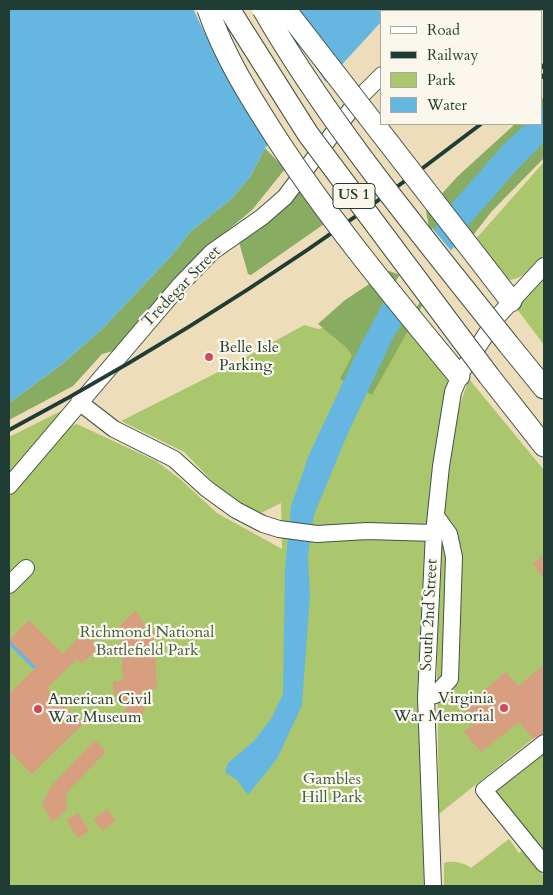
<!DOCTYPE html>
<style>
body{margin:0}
#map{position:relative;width:553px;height:895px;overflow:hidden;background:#eeddba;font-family:Cardo,serif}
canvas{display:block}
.frame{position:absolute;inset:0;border:10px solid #1f3d34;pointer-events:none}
.legend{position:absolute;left:380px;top:10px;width:162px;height:115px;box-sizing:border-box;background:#fbf7ec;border:1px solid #a3ada2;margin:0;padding:6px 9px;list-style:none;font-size:15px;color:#1f3d34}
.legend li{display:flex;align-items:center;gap:10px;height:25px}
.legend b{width:25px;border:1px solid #a3ada2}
</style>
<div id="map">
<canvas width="553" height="895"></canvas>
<div class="frame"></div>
<ul class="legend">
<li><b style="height:6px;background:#fff"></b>Road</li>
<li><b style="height:6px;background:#1f3d34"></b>Railway</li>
<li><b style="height:14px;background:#abc76e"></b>Park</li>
<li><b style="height:14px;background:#65b6e0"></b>Water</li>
</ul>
</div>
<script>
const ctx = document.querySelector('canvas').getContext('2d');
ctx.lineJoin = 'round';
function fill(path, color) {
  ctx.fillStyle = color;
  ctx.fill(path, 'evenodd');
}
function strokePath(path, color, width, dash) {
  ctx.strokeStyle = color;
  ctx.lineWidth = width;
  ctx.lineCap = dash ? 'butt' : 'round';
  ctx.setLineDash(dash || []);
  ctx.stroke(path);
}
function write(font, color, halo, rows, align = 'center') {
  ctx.font = font + ' Cardo,serif';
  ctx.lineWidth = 4.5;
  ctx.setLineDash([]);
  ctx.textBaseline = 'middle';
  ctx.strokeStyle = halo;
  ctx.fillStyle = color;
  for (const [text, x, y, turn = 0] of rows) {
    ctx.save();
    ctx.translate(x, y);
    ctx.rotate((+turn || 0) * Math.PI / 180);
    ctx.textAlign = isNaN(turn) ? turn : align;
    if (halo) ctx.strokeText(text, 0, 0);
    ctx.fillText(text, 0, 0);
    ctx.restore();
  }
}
fill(new Path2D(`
 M544 162V255C534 265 523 280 508 280L474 241Z
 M544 266V345L511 301Z
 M382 283 459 376 434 533 433 886H9V497L68 427 77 424 156 461 180 479 217 513 282 549 281 503 261 513 248 508 220 489 184 452 121 421 226 368 304 325 318 329 323 328Z
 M469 379 544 470V730L439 814 436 596 449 435Z
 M79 402 9 486V437Z
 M544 751V855L494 793 495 789Z
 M509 839 519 853 523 850 544 876V886H444V863C451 860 466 863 471 868Z`), '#abc76e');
fill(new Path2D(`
 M544 96V158L492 211 460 252 429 227 426 211 458 176 515 124H542V99Z
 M265 148 285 169 252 210 197 256 113 351 102 354 73 386 9 420V403L61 365 103 328 172 255 190 232 230 200 250 177Z
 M300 190 324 224 251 275 248 274 239 242Z
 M389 271 433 286 372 395 340 379 352 356 347 348 318 324 345 300Z`), '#88ac61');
fill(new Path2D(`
 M9 9H393L391 11H382V21L265 148 250 177 230 200 190 232 172 255 103 328 61 365 9 403Z
 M544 106V142L515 172 467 227 394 336 348 433 314 515 308 555 310 596 302 705 277 759 248 795 237 780 225 772 228 763 254 741 271 719 283 694 285 569 291 506 309 455 357 352 382 305 454 201 503 145 526 124H542V108Z`), '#65b6e0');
fill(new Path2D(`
 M193 9H294L339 70 328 82 315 66 327 84 271 145 221 66Z
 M432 228 453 253 416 308 395 282Z`), '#eeddba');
strokePath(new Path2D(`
 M9 642 39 672`), '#65b6e0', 4);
fill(new Path2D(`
 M544 554V578L533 564Z
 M136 610 147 631 154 630 157 689 142 690 146 702 144 711 136 724 124 711 127 708 113 692V682L123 680 120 626Z
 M29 620 63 654 84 632 99 647 82 664 77 659 47 688 83 724 32 774 9 751V694L36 667 9 640Z
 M544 665V733L533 739 519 722 481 752 464 732 476 722 463 707 506 672 518 686Z
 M95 740 106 752 70 789 66 796 67 810 52 822 42 804 52 785Z
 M107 809 116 821 102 831 94 819Z
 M78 813 89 831 78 838 66 820Z`), '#d79e80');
const minor = new Path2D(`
 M445 11 448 9
 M79 402 114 429 174 459 207 489 236 510 263 524 279 529 317 534 367 531 434 533
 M9 486 181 284 212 252 262 217 285 197 361 96 382 75
 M9 585 26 568
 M426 698 435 695 450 679 454 557 449 534 436 516
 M544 743 484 790 544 864
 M433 886 426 698 434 533 441 466 453 392 462 371 498 316 544 266`);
const major = new Path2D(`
 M491 275 511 301
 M509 345 544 388
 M440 353 459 376
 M489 376 544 446`);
strokePath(minor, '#3e5548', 18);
strokePath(major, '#3e5548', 23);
strokePath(minor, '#fff', 16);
strokePath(major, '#fff', 21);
strokePath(new Path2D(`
 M542 67 544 65
 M542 77 544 75
 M9 430C175 342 332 239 481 124`), '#1f3d34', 4);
const majorBridge = new Path2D(`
 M208 9C224 56 250 97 277 139 326 214 383 284 440 353
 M229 9 308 134 489 376
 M263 9C332 129 423 236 509 345
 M285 9 491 275`);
strokePath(majorBridge, '#3e5548', 23, []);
strokePath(majorBridge, '#fff', 21);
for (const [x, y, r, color] of [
 [209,357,5,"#d1495b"],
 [504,708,5,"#d1495b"],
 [38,709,5,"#d1495b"]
]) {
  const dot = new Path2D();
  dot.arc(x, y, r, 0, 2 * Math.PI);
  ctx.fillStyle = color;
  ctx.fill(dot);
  strokePath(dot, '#fbf7ec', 2);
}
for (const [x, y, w] of [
 [354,196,42]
]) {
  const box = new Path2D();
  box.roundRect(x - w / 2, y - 12.5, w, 25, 4);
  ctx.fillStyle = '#fbf7ec';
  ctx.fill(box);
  strokePath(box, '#1f3d34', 1);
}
write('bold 15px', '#1f3d34', null, [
 ["US 1",354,196]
]);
write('16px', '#1f3d34', '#fbf7ec', [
 ["Tredegar Street",182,287,-46],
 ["South 2nd Street",430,615,-87]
]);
write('16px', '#1f3d34', '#fbf7ec', [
 ["Belle Isle",219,348],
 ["Parking",219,366],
 ["Virginia",494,699,"right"],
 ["War Memorial",494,717,"right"],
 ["American Civil",48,700],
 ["War Museum",48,718]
], 'left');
write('16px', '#426042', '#fbf7ec', [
 ["Richmond National",147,633],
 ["Battlefield Park",147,651],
 ["Gambles",332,780],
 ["Hill Park",332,798]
]);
</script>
